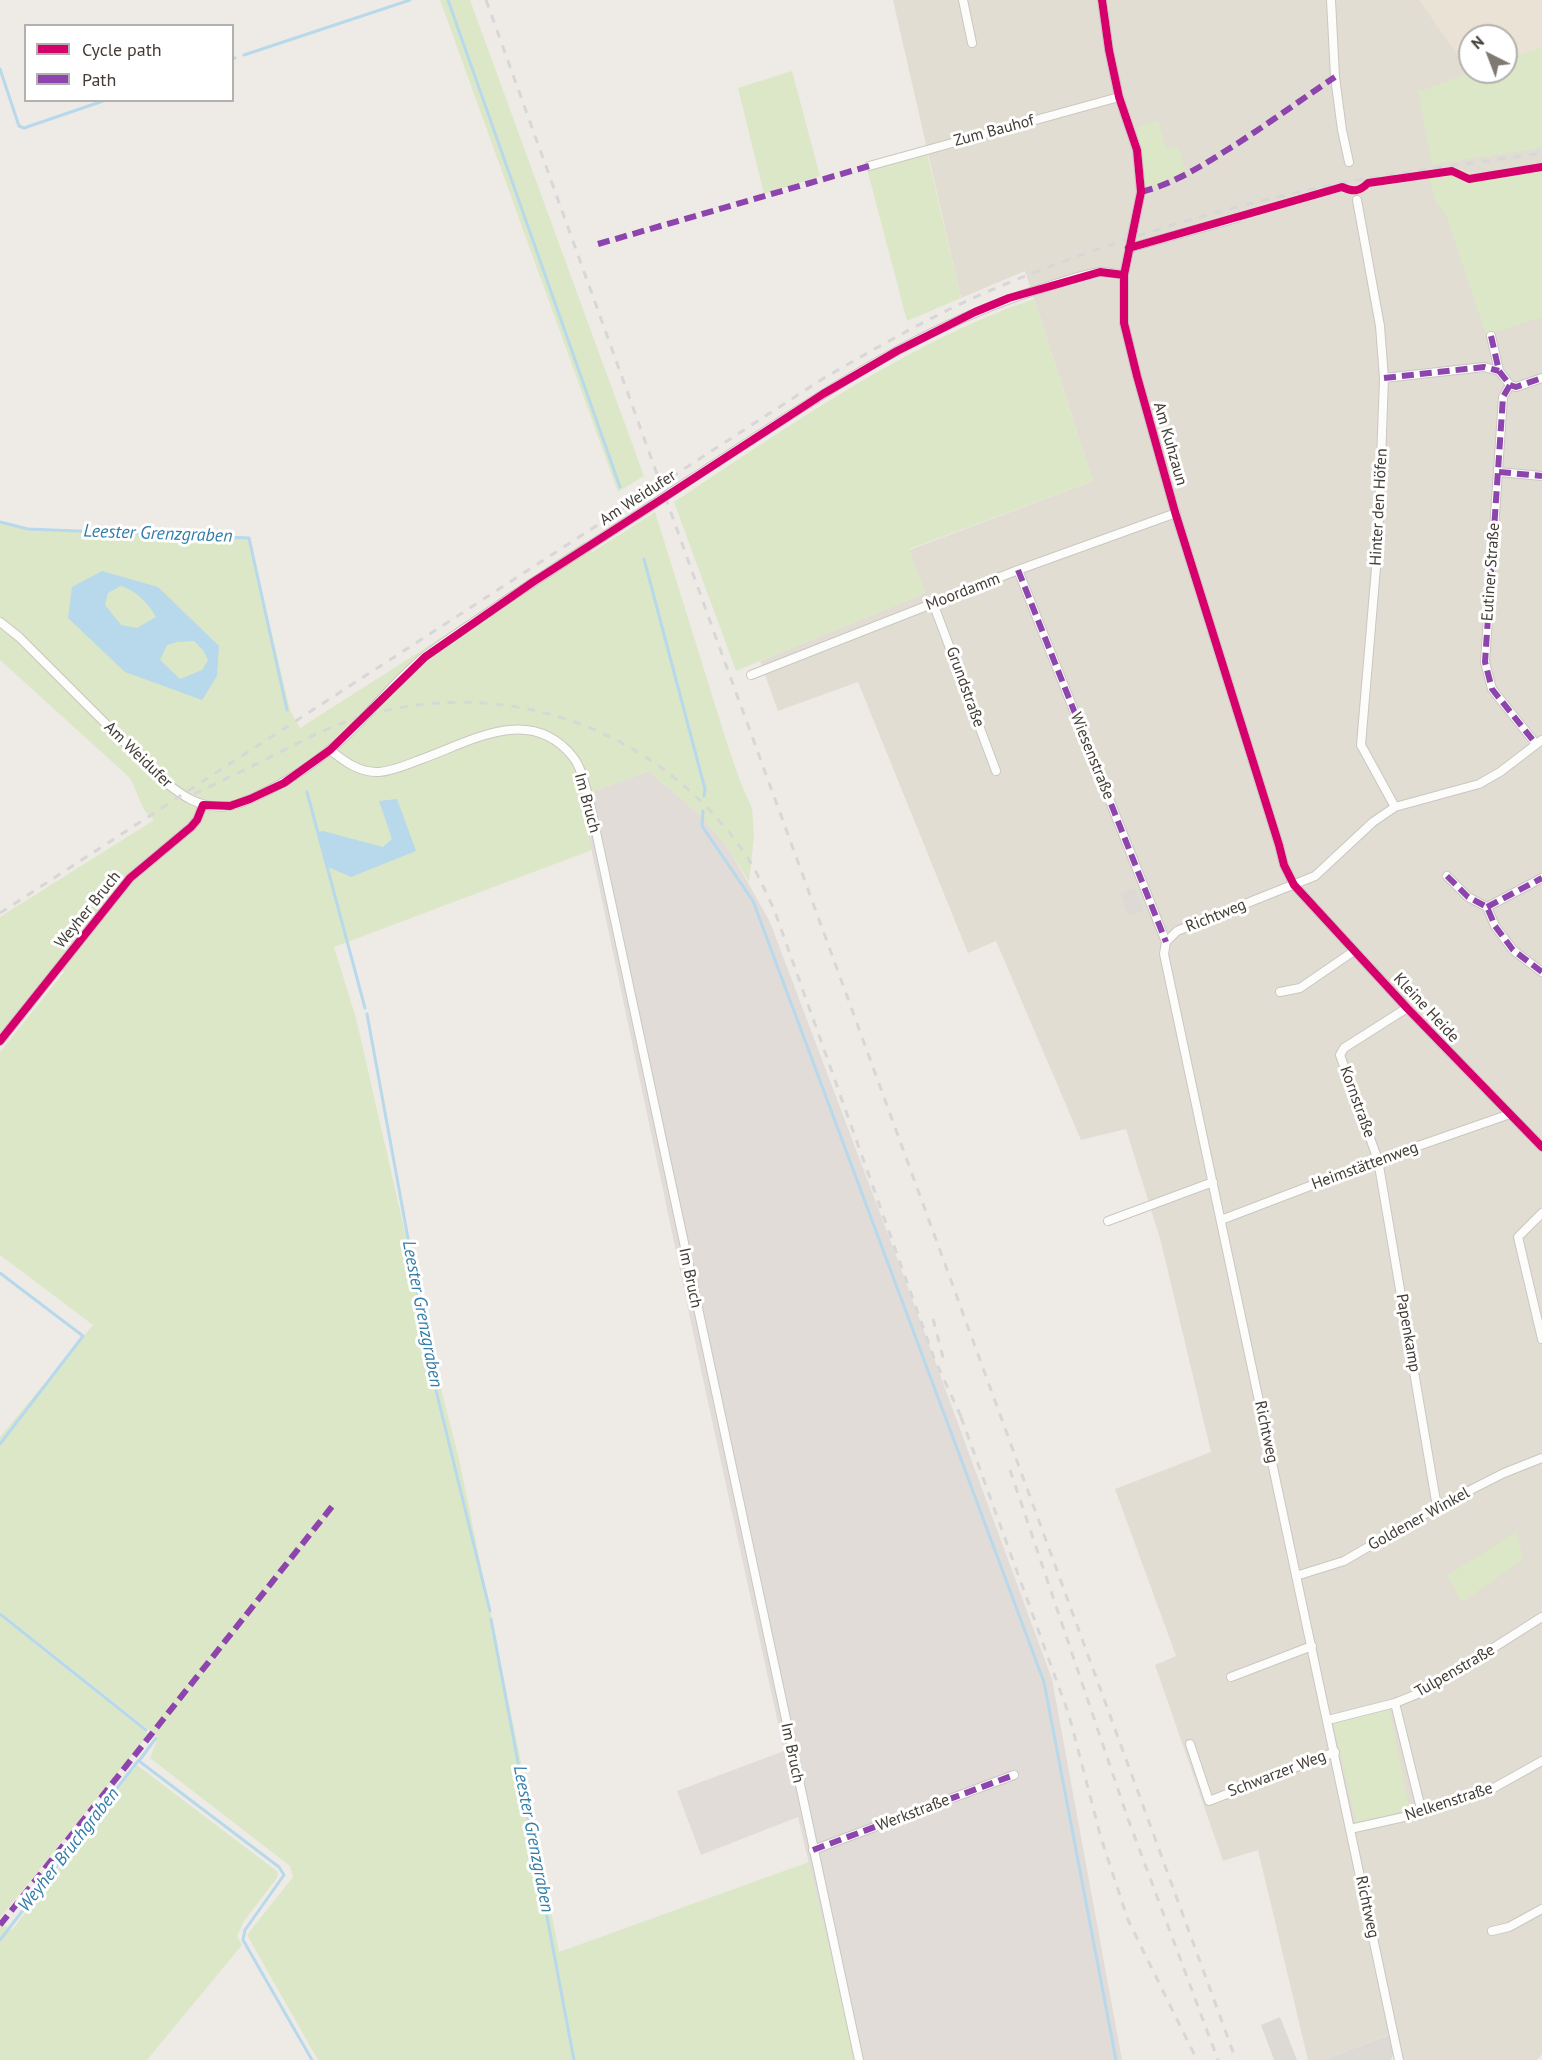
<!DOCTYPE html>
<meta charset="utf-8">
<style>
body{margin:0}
#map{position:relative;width:1542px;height:2060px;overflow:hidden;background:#eeebe6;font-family:"PT Sans",sans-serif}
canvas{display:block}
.legend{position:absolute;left:24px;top:24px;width:210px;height:78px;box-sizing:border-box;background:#fff;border:2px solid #b3b1ae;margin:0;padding:8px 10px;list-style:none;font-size:18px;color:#423c34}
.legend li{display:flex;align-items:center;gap:12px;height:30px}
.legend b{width:30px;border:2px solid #b3b1ae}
.north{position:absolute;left:1458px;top:24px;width:60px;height:60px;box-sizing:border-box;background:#fff;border:2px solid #b3b1ae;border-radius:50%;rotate:318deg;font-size:16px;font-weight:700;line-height:24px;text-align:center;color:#423c34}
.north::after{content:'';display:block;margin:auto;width:21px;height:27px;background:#7e7972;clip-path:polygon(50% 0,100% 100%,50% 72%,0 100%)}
</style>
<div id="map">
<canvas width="1542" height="2060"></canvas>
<ul class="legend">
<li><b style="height:8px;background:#d6006c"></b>Cycle path</li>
<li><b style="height:8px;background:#8e44ad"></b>Path</li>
</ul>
<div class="north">N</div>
</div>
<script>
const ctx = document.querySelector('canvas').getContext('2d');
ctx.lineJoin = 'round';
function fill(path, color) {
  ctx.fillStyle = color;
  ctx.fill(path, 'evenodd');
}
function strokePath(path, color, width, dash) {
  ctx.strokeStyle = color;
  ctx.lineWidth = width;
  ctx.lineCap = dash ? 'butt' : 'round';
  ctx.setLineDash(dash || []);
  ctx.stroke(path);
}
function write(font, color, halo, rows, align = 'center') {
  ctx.font = font + ' "PT Sans",sans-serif';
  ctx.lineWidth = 6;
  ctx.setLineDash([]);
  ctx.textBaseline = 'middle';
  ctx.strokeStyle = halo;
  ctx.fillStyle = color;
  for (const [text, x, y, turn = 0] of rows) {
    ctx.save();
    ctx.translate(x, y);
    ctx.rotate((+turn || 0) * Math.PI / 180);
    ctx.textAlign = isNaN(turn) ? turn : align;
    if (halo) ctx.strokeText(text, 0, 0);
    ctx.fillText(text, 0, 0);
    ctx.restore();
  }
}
fill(new Path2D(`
 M893 0H1542V2054L1537 2060H1396L1390 2034 1323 2060H1308L1258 1850 1223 1861 1155 1665 1176 1656 1115 1489 1211 1452 1161 1242 1126 1129 1081 1140 996 941 968 953 858 682 778 711 760 661 925 593 909 550 1093 481 1025 271 961 298ZM1470 36H1506V72H1470Z`), '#e2ddd3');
fill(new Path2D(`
 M649 771 700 815 729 849 770 922 903 1274 1052 1679 1122 2060H855L798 1817 701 1855 677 1791 784 1751 701 1370 580 796Z`), '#e1dcd7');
fill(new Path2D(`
 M1419 0H1542V47L1506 60V36H1470V72H1473L1470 73Z`), '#e9e2d5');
fill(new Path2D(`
 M440 0H470L644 476 618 492Z
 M1542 47V148L1432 164 1418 92 1473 72H1506V60Z
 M792 71 820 176 764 194 738 88Z
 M1158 121 1166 149 1178 146 1186 172 1157 185 1145 187 1137 127Z
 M927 153 961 298 907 321 867 169Z
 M1542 164V317L1486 335 1446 215 1436 203 1429 178 1453 172 1463 177 1461 169 1473 174Z
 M1034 299 1093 481 909 549 925 593 736 671 674 502C785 429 907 342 1034 299Z
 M655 512 726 740 740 781 752 808 754 836 749 882 729 849 700 815 649 771 581 796 592 850 334 947 356 1018 438 1377 459 1459 538 1845 559 1952 809 1862 855 2060H318L247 1935 293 1877 290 1866 150 1758 158 1737 0 1612V1437L93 1325 0 1255V1052L64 972 59 967 0 1037V917L154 820 144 810 130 778 0 660V523L27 530 249 539 290 710 300 728 427 647 584 542 592 552Z
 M1517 1531 1523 1560 1462 1602 1447 1576Z
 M0 1616 149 1734 0 1918Z
 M1389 1709 1410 1810 1356 1822 1333 1721Z
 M137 1765 278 1872 277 1878 244 1921 237 1936 242 1945 147 2060H0V1922L12 1930Z`), '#dce7c7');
fill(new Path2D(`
 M1135 888 1144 910 1129 916 1120 894Z
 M1280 2017 1297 2060H1274L1261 2025Z
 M1391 2034 1394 2052 1391 2060H1323Z`), '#dddad6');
fill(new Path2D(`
 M102 571 158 587 219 646 217 676 202 700 125 672 68 618 72 587ZM121 586C138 592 147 602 156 617L137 628 121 625 105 605 108 593ZM194 641 203 650 208 660 202 670 180 679 160 660 167 645 177 642Z
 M397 799 416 851 351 877 328 867 319 832 323 831 383 847 392 839 379 801Z`), '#b7d9eb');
strokePath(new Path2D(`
 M448 0 620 487
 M244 55 410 0
 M232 59 235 58
 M0 69 19 126 24 128 106 100
 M0 522 28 529 249 538 287 710
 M644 559 705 789 704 796
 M307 792 365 1008
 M703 811 702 826 753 901 1044 1682 1116 2060
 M367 1014 435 1386 490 1611
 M0 1273 83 1336 0 1444
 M0 1614 146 1730
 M491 1619 574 2060
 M156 1738 139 1761 279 1867 284 1875 245 1930 243 1940 312 2060
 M0 1940 138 1761`), '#b7d9eb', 3);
const street = new Path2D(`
 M963 0 972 43
 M1102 0 1109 50 1119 97 1137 150 1141 192 1124 275V323L1137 376 1175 512 1279 845 1284 865 1294 885 1407 1008 1542 1147
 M1331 0 1335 77 1342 130 1349 162
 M869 166 1119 97
 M1357 200 1380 326 1384 378 1378 544 1361 745 1395 807
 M1129 248 1237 218
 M1491 336 1499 371 1510 385 1503 397 1485 662 1492 689 1536 744
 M1384 378 1484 367 1499 371
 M1510 385 1516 387 1542 378
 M1499 472 1542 476
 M676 489C792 415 907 330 1040 289 1056 284 1086 273 1101 272 1109 272 1117 274 1124 275
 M1018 570 1166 942
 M933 603 996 771
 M0 622 19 637 160 778C181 795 200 810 229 806 242 804 255 797 267 791 296 777 324 756 348 734 374 708 397 679 425 656 448 639 473 623 496 607 545 574 595 542 645 510
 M751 675 1018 570 1176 513
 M330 750C344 761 359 773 379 772 394 771 408 764 422 759 472 741 530 704 573 757 582 768 585 786 589 799L859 2060
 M1447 876 1468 897 1487 907 1495 926 1513 950 1542 972
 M1487 907 1542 878
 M1280 992 1300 988 1354 951
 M1407 1008 1344 1048 1340 1055 1378 1160 1437 1507
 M0 1041 130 878 191 827 197 820 203 805
 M1542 1213 1518 1237 1542 1339
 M1221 1220 1378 1160 1510 1114
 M1108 1221 1213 1182
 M1296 1576 1344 1561 1437 1507 1504 1473 1542 1458
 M1231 1677 1312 1646
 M1395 1703 1422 1813
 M1328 1720 1395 1703 1427 1690 1542 1617
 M1190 1744 1209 1801 1335 1752
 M1350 1829 1422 1813 1490 1790 1542 1761
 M813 1850 1014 1775
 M1492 1931 1509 1927 1542 1909
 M1399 2060 1164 954 1166 942 1177 931 1315 876 1373 822 1395 807 1479 784 1500 772 1542 740`);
strokePath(street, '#cac7c2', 10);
strokePath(street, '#fcfcfb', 8);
strokePath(new Path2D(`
 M486 0 719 646 1236 2060
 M194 794C223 780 251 767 280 752 308 738 337 723 367 715 510 676 655 729 741 848 755 867 765 890 775 912L934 1358 964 1423
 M0 913 824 378C878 347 931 316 989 291 1095 246 1208 211 1322 187 1394 172 1469 164 1542 153
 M933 1319 945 1365
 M961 1417 1069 1715 1101 1838 1128 1920 1197 2060
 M1010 1470 1128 1819 1218 2060`), '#d8d7d7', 3, [8, 8]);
const streetBridge = new Path2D(`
 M645 510 676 489`);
strokePath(streetBridge, '#cac7c2', 10, []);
strokePath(streetBridge, '#fcfcfb', 8);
strokePath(new Path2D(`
 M1141 192C1173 184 1200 167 1227 150 1264 127 1299 101 1335 77
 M598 244 869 166
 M1491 336 1499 371 1510 385 1503 397 1485 662 1492 689 1536 744
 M1384 378 1484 367 1499 371
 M1510 385 1516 387 1542 378
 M1499 472 1542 476
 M1018 570 1166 942
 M1447 876 1468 897 1487 907 1495 926 1513 950 1542 972
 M1487 907 1542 878
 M813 1850 1014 1775
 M0 1925 334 1504`), '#8e44ad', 6, [12, 6]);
strokePath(new Path2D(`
 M1102 0 1109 50 1119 97 1137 150 1141 192 1124 275V323L1137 376 1175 512 1279 845 1284 865 1294 885 1407 1008 1542 1147
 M1129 248 1342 187C1353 192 1359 192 1368 183L1452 171 1469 179 1542 167
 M0 1041 130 878 191 827 197 820 203 805 230 806 250 799 284 783 330 750 425 657 533 582 645 510 823 394 897 351 975 312 1009 298 1100 272 1124 275`), '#d6006c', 8);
write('16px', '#423c34', '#fff', [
 ["Zum Bauhof",994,131,-15],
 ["Am Kuhzaun",1170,444,74],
 ["Am Weidufer",638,498,-33],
 ["Hinter den Höfen",1379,507,-87],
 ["Eutiner Straße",1491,572,-86],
 ["Moordamm",963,592,-21],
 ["Grundstraße",965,687,70],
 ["Am Weidufer",138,755,44],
 ["Wiesenstraße",1092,756,68],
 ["Im Bruch",587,803,75],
 ["Weyher Bruch",88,910,-51],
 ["Richtweg",1216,916,-22],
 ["Kleine Heide",1426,1008,47],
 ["Kornstraße",1357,1102,70],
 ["Heimstättenweg",1365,1166,-20],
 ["Im Bruch",690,1278,78],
 ["Papenkamp",1408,1333,80],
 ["Richtweg",1266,1432,78],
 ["Goldener Winkel",1419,1519,-29],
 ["Tulpenstraße",1455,1671,-30],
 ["Im Bruch",792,1753,78],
 ["Schwarzer Weg",1277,1774,-21],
 ["Nelkenstraße",1449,1802,-18],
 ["Werkstraße",913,1813,-21],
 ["Richtweg",1367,1907,78]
]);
write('italic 18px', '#327da9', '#fff', [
 ["Leester Grenzgraben",158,534,2],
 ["Leester Grenzgraben",422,1314,79],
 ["Leester Grenzgraben",533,1839,79],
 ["Weyher Bruchgraben",69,1850,-52]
]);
</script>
